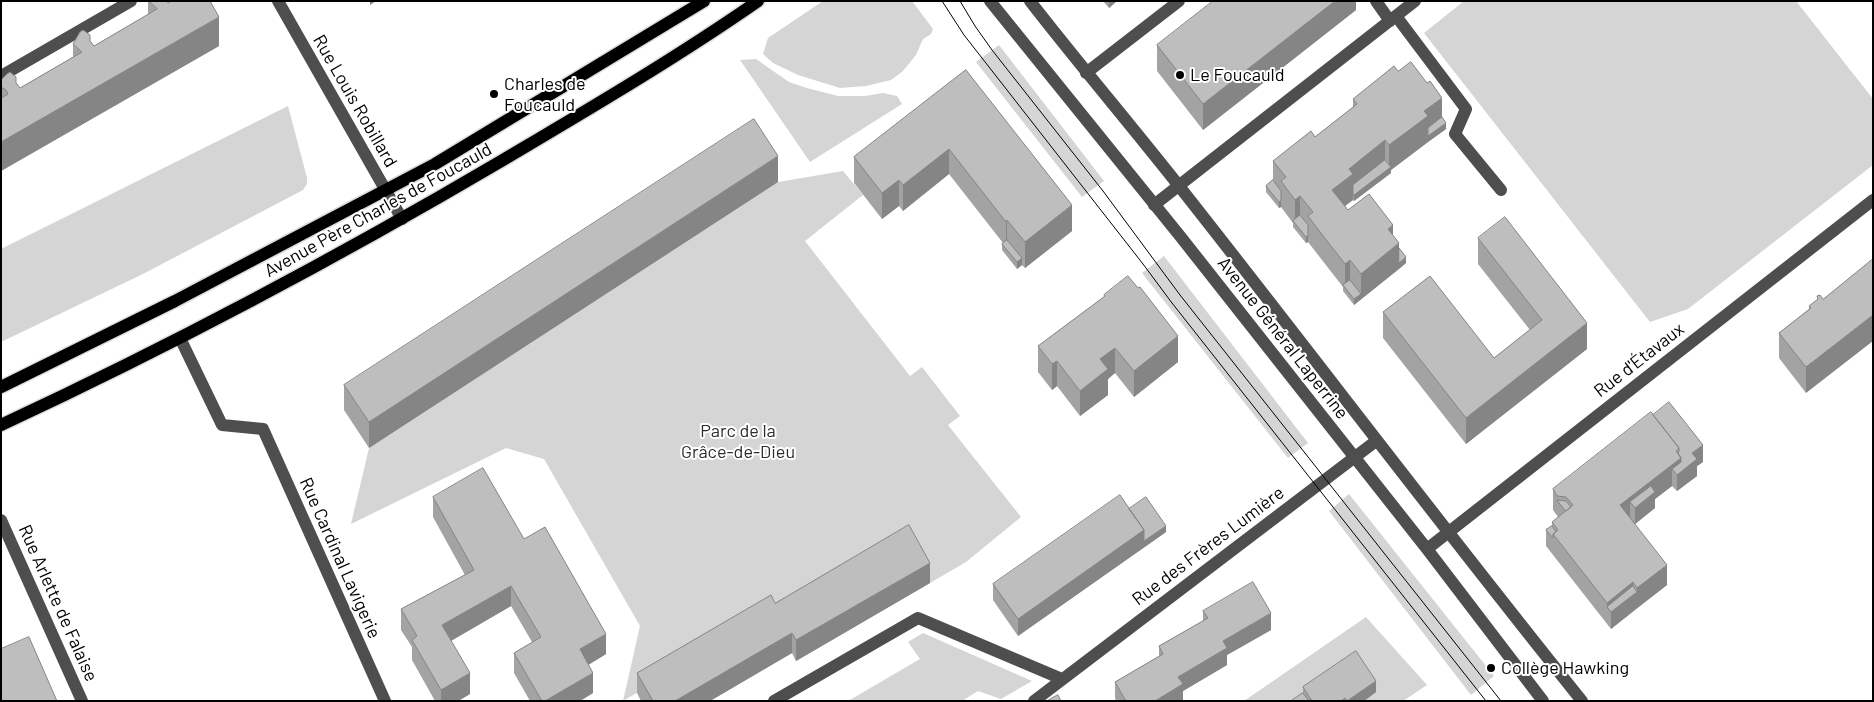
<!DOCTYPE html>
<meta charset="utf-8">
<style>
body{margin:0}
#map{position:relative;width:1874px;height:702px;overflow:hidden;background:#fff;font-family:Barlow,sans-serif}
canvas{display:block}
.frame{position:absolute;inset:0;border:2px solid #000;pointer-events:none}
</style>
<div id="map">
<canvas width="1874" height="702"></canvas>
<div class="frame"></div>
</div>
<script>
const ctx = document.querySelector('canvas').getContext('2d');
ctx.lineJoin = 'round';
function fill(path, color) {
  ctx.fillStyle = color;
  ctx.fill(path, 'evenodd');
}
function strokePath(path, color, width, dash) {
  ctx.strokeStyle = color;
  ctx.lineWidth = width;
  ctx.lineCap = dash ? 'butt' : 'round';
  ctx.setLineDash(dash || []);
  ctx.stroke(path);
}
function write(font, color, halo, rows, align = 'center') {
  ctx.font = font + ' Barlow,sans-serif';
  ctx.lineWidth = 4;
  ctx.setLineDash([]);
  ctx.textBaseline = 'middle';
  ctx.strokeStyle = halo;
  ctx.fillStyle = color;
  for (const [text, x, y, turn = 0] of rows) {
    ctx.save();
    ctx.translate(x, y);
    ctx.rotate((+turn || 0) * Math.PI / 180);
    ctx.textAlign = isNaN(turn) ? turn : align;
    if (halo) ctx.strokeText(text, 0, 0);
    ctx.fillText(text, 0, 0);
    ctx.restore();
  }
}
fill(new Path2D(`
 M823 1H912L933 29 931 34 923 39 916 55 903 71 891 80 866 86 840 88 798 75 773 63 763 54 768 38Z
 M1464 1H1796L1873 99V165L1688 309 1650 322 1424 33Z
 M999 45 1104 181 1082 197 976 62Z
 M756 59 789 82 807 88 838 96H865L883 93 897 96 902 104 810 162 740 60Z
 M288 106 307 178V184L303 190 143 274 1 342V249Z
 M843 171 863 195 805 241 910 376 922 367 960 416 948 425 1021 517 966 562 930 583 909 546 770 615 623 701 640 626 544 459 506 448 351 524 369 448 778 182Z
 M1164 256 1308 443 1288 458 1142 273Z
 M1349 494 1494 676 1471 695 1329 511Z
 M1366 617 1427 685 1403 701H1244Z
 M923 633 1032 681 1001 699 978 691 962 701H848L920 659 908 642Z`), '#d5d5d5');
const major = new Path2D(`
 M1 387 175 301 435 164 704 1
 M1 425C173 345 340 256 503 160 589 109 676 58 758 1`);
strokePath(major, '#dbdbdb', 15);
strokePath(new Path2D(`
 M278 1 402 219
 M990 1 1180 236 1427 549 1543 701
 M1030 1C1079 64 1130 124 1179 186 1314 357 1445 531 1582 701
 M1376 1 1390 21
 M1396 16 1466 109 1455 134 1501 190
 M1086 73 1179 1
 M1 76 131 1
 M1154 205 1415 1
 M180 338 222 425 263 429 385 701
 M1 520 82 701
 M1427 549 1873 200
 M774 701 918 618 1062 679
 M1034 701 1376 441`), '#4e4e4e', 12);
strokePath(major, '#000', 12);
strokePath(new Path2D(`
 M942 1 964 35 1143 264 1172 303 1486 701
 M960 1 975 26 992 50 1103 191 1180 295 1501 701`), '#000', 1);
fill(new Path2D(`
 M148 1H167L219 46 1 171V80L16 83 20 88 73 57V44L90 41 94 46 148 15Z
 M1103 1H1117L1109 8Z
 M1356 1V10L1203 130 1157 71V45Z
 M966 70 1072 231 1025 268 1022 265 1017 269 1002 250V244L1003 243 949 174 903 211 899 206 882 219 854 183V157Z
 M1398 71 1442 117 1446 129 1428 142 1391 170V173L1354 201 1353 200 1345 206 1348 210 1393 236 1406 263 1354 305 1343 291V287L1308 242 1306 243 1293 227V223L1281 207 1279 208 1266 192V186L1273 180V161L1315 137 1353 107V99Z
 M778 182 369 448 344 410V385Z
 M1478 238 1587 349 1466 444 1383 338V312L1494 358 1530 330 1478 264Z
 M1104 295 1178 362 1134 397 1115 373 1108 379V395L1080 416 1057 386 1052 390 1038 372V346L1104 297Z
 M1823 299 1806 393 1779 358V333L1809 309V306Z
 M1653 415 1703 462 1697 466V476L1677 491 1672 486 1655 499V508L1635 524 1667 585 1611 629 1546 546V530L1552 526V522L1558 517 1553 510V489Z
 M433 497 524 539 606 654 588 665 593 693 580 701H530L514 673V653L532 642 511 606 451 641 470 694 458 701H435L412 660V647L401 630V609L465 575 433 517Z
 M1129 509 1166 532 1018 636 993 600V584Z
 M930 583 796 661 792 653 710 701H641L637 693V673L775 603Z
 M1203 611 1271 630 1227 655V665L1183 691V701H1116L1115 698V682L1159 656V646L1203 621Z
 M1303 687 1376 692 1364 701H1291L1303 693Z`), '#a3a3a3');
fill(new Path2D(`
 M370 1H376L370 5Z
 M1109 1H1117L1109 8Z
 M1335 1H1356V10L1203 130V104Z
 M219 17V46L1 171V142Z
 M1442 98V123L1428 134V142L1391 170V173L1354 201V195L1389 168V145L1424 111Z
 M1446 123V129L1428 142V136Z
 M1385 140V166L1353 191V200L1335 213 1332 190 1349 169Z
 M949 149V174L903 211V185Z
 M778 156V182L369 448V422Z
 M899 180V206L882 219V193Z
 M1300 196V221L1295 223V200Z
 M1281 201V207L1279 208V202Z
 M1072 205V231L1025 268V242Z
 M1007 220V246L1006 247V222Z
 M1393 225V248L1399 243V269L1354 305V299L1361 294V274L1388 229Z
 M1308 236V242L1306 243V237Z
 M1406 257V263L1399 269V263Z
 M1022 258V265L1017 269V262Z
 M1350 260V286L1345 287V264Z
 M1873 315V341L1806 393V367Z
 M1587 323V349L1466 444V418Z
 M1178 336V362L1134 397V371Z
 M1115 348V373L1108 379V395L1080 416V391L1100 359Z
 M1057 361V386L1052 390V364Z
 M1703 445V462L1697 466V476L1677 491V475L1672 469V486L1655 499V508L1635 524V508L1630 502V518L1620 505 1681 458 1692 453Z
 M1166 526V532L1018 636V619L1144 530Z
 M930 563V583L796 661V640Z
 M1667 565V585L1637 608V588Z
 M1633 582V595L1637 592V608L1611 629V612L1607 607V603Z
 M511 586V606L442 646V625Z
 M1271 613V630L1227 655V665L1183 691V701H1155L1178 677 1223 641Z
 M792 633V653L710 701H675Z
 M606 634V654L580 670V649Z
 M470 673V694L458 701H441V690Z
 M593 673V693L580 701H545Z
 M1376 681V692L1364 701H1347Z`), '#858585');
const building = new Path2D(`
 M149 1H167L168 3 171 1H210L219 17 1 142V98L8 94 6 90 1 87V80L7 74 10 72 16 77V83L20 88 82 52 73 44 80 32 83 30 90 35V41L94 46 157 9Z
 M1213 1H1335L1203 104 1157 45Z
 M1411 62 1427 83 1430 81 1442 98 1424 111 1428 116 1389 145 1385 140 1349 169 1353 174 1332 190 1348 210 1369 194 1393 225 1388 229 1399 243 1361 274 1350 260 1345 264 1317 228 1308 216 1313 212 1300 196 1295 200 1281 181 1286 177 1273 161 1311 131 1315 137 1357 104 1353 99 1394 66 1398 71Z
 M966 70 1072 205 1025 242 1007 220 1006 222 949 149 903 185 899 180 882 193 854 157Z
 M1442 117 1446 123 1428 136V128Z
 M754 119 778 156 369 422 344 385Z
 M1385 160 1391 167 1354 195 1353 194V185Z
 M1273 180 1281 191V201L1279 202 1266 186Z
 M1300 215 1308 225V236L1306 237 1293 221Z
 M1505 217 1587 323 1466 418 1383 312 1430 276 1494 358 1542 320 1478 238Z
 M1007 240 1022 258 1017 262 1002 244Z
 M1399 248 1406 257 1399 263Z
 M1873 259V315L1806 367 1779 333 1811 308 1809 306 1818 299 1817 296 1820 295 1823 299Z
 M1128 276 1138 288 1140 287 1178 336 1134 371 1115 348 1100 359 1108 369 1080 391 1057 361 1052 364 1038 346 1105 296 1104 295Z
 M1350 280 1361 294 1354 299 1343 285Z
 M1669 402 1703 445 1692 453 1697 459 1677 475 1672 469 1681 462V458L1678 453 1679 452V448L1653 415Z
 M1651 412 1679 448 1676 451 1681 458 1620 505 1667 565 1637 588 1633 582 1607 603 1553 534 1558 530 1552 522 1573 505 1566 497 1557 496 1553 489Z
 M483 468 524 539 545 527 606 634 580 649 593 673 545 701H542L514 653 541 637 511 586 442 625 470 673 441 690 412 640 417 636 401 609 474 570 433 497Z
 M1651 486 1655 492 1635 508 1630 502Z
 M1120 495 1144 530 1018 619 993 584Z
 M1146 497 1166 526 1144 541V530L1129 509Z
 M1557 500 1566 501 1571 507 1566 511Z
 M909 525 930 563 796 640 792 633 675 701H653L637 673 771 595 775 603Z
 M1552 526 1556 532 1553 534V538L1546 530Z
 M1253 582 1271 613 1223 641 1227 648 1178 677 1183 684 1155 701H1126L1115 682 1163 654 1159 646 1208 618 1203 611Z
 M1633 586 1637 592 1611 612 1607 607Z
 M29 637 57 701H1V649Z
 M1356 651 1376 681 1347 701 1345 698 1341 701H1312L1303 687Z
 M1303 693 1309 701H1291Z
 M1058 695 1061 701H1047Z`);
fill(building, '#bebebe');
strokePath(building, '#858585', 1);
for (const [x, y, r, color] of [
 [1180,75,5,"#000"],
 [494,94,5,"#000"],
 [1491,668,5,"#000"]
]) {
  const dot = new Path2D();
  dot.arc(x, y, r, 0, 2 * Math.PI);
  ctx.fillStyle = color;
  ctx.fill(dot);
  strokePath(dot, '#fff', 2);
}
write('18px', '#000', '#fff', [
 ["Le Foucauld",1190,75],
 ["Charles de",504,84],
 ["Foucauld",504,105],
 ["Collège Hawking",1501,668]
], 'left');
write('18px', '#000', '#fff', [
 ["Rue Louis Robillard",355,101,60],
 ["Avenue Père Charles de Foucauld",378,210,-29],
 ["Avenue Général Laperrine",1283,338,52],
 ["Rue d'Étavaux",1639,360,-38],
 ["Rue des Frères Lumière",1208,546,-37],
 ["Rue Cardinal Lavigerie",340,558,66],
 ["Rue Arlette de Falaise",58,603,66]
]);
write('18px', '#2c2c2c', '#fff', [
 ["Parc de la",738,431],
 ["Grâce-de-Dieu",738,452]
]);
</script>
